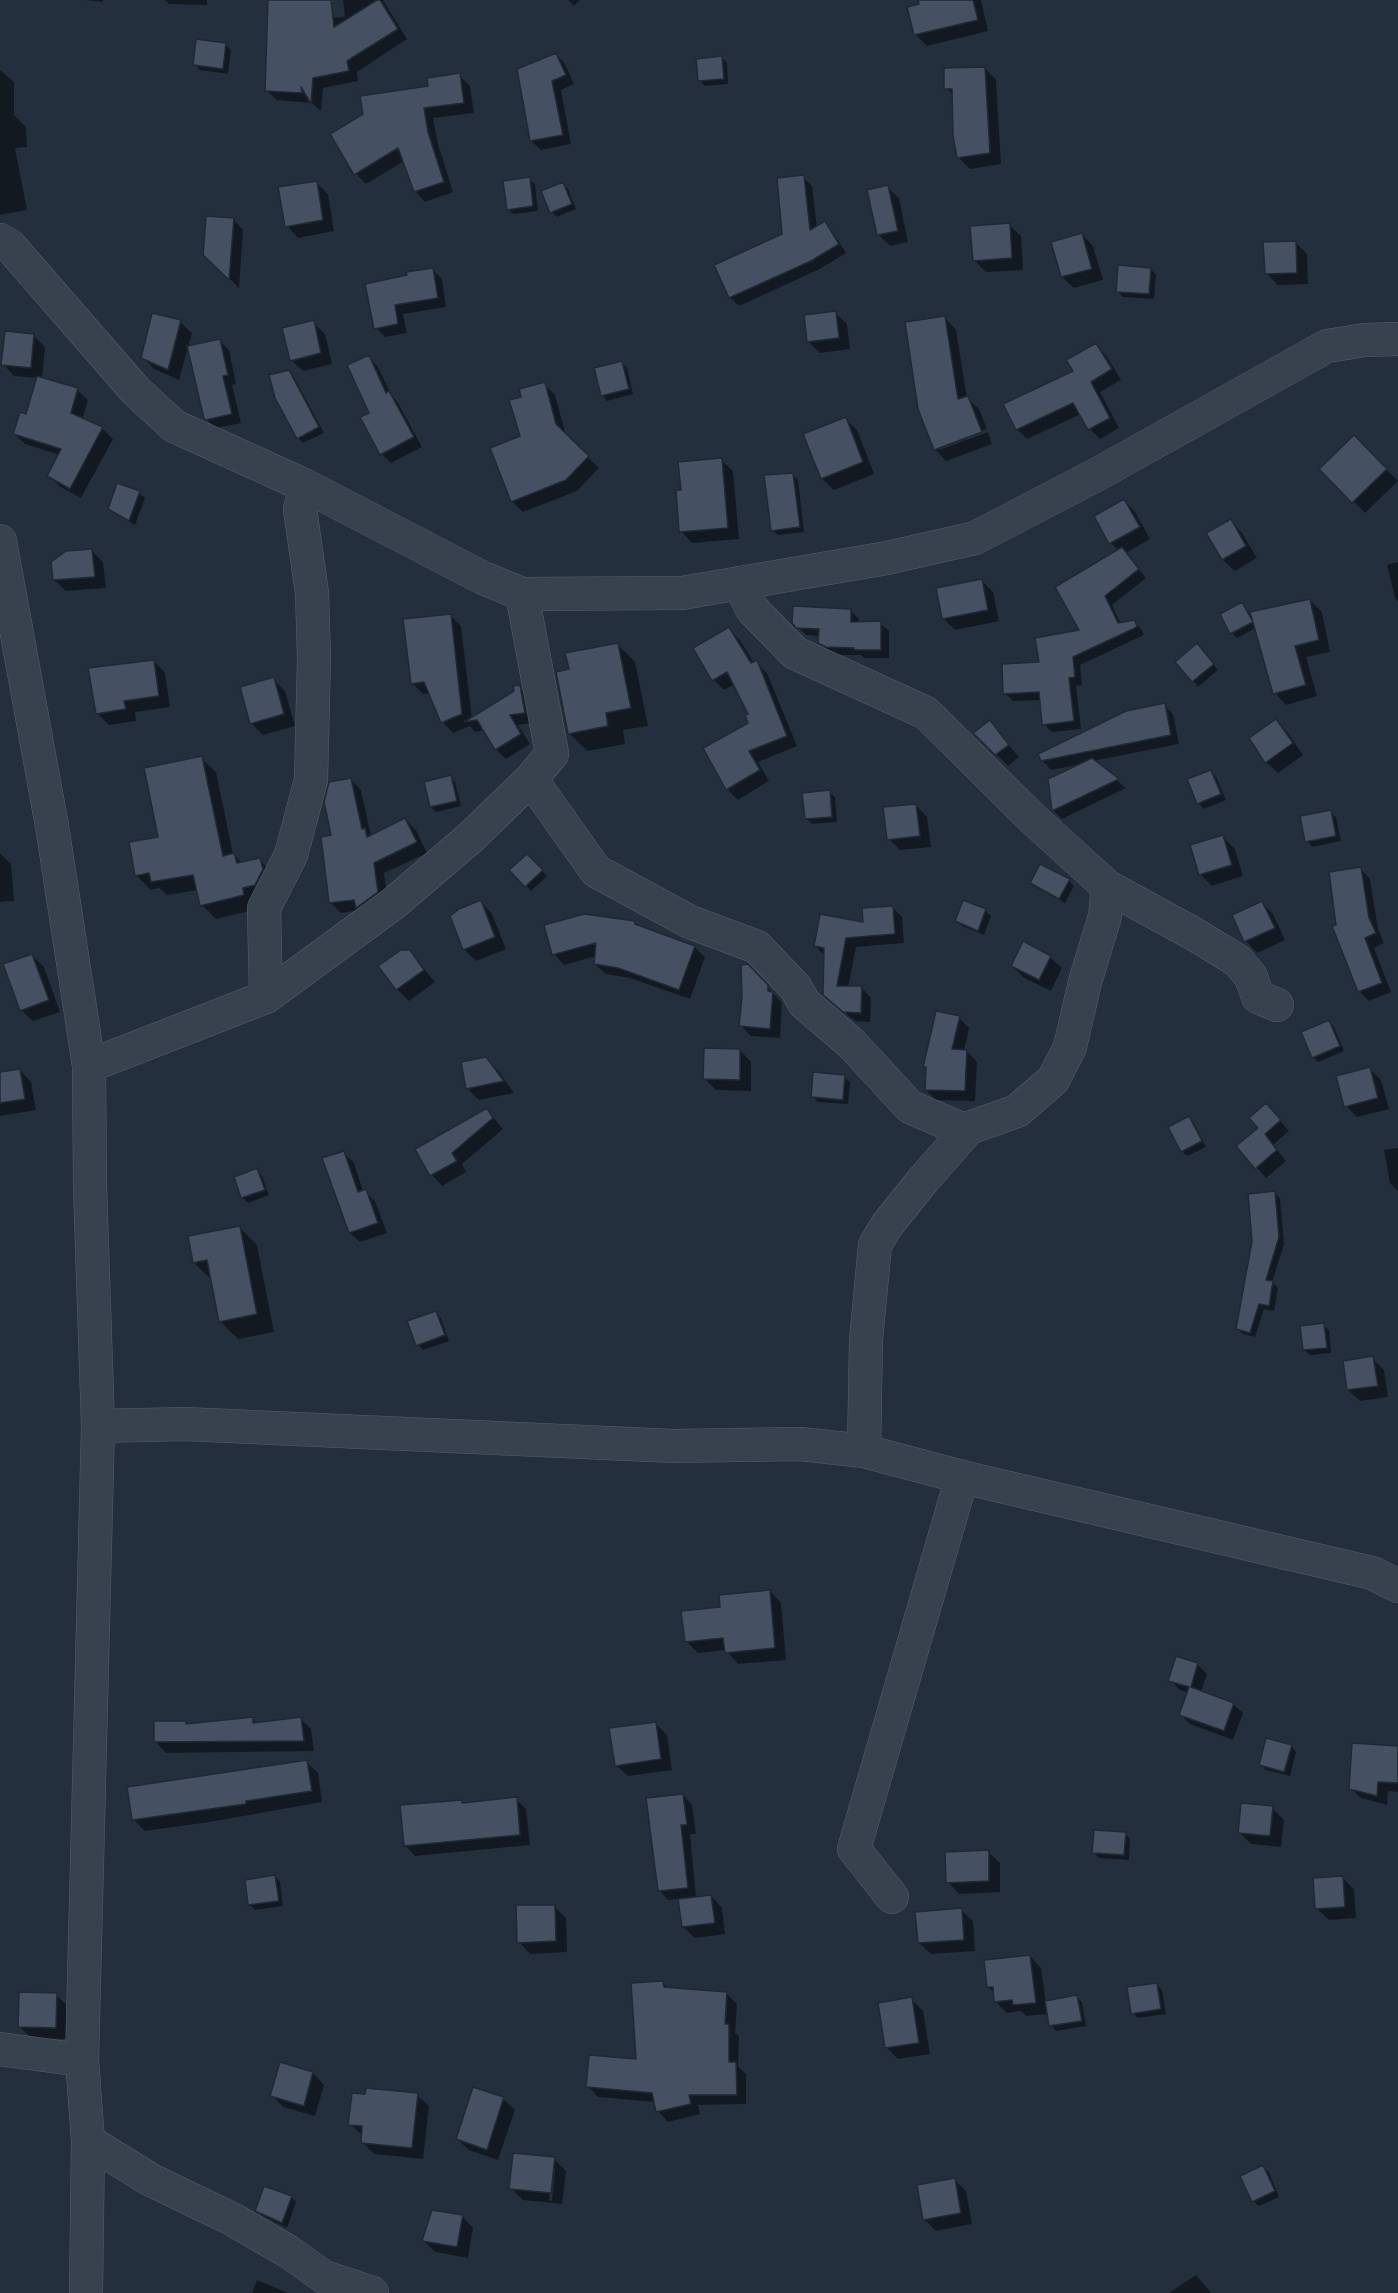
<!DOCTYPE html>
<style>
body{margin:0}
canvas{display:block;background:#242f3e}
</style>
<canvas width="1398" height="2293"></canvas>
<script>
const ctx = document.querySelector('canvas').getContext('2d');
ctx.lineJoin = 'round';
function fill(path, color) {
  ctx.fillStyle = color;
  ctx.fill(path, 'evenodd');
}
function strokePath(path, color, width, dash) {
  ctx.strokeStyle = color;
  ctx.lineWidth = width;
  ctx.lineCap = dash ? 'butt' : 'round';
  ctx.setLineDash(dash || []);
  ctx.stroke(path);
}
fill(new Path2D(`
 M84 0H103V2Z
 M165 0H207V5L169 4Z
 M343 0H383L407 39 357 72 358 81 323 88 321 111 312 103 277 100 266 90 296 19 345 17Z
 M568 0H580L574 6Z
 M919 0H981L988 31 927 46 915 34 920 6Z
 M226 45 231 50 228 74 200 70 195 64Z
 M556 54 565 64 574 84 561 90 571 144 541 150 531 141Z
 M722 58 727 63 728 84 705 86 699 80Z
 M985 68 996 80 1001 164 970 169 958 157 954 96 946 88Z
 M0 70 14 82V115L26 127 27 147 15 148 27 210 0 215Z
 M459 75 470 86 474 113 433 118 438 144 453 192 425 202 415 191 404 161 366 184 356 174 430 87Z
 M803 177 812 186 817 228 825 223 833 232 846 253 820 269 739 306 730 297 784 235Z
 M529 179 535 184 538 211 513 214 508 209Z
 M316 182 328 194 334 231 298 238 287 226Z
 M562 183 568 189 576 209 557 217 552 212Z
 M887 187 899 198 908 242 890 246 879 235Z
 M233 219 243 230 239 288 205 254Z
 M1009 225 1021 236 1023 270 986 272 974 260Z
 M1082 234 1093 246 1103 280 1074 288 1062 277Z
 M1295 242 1307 254 1308 284 1278 285 1266 273Z
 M1150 269 1156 274 1154 299 1123 297 1118 292Z
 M433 270 442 279 446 307 403 314 407 333 385 337 376 328 367 285Z
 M835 313 847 324 850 349 820 353 808 341Z
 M945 318 956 330 967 398 979 409 987 429 939 447V450L988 432 992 444 946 461 935 449Z
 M180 322 192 333 179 380 154 369 143 357Z
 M313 322 325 334 332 364 303 371 291 360Z
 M33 335 45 347 42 379 77 390 88 400 82 420 103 429 113 439 81 498 59 486 49 475 60 455 25 444 14 434 27 416 38 378 14 376 3 364Z
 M220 341 229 350 236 384 232 385 241 423 216 428 205 418Z
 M1096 345 1106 355 1121 380 1100 392 1119 428 1100 439 1090 429 1081 414 1027 439 1017 429 1075 372Z
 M369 357 378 367 392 396 398 403 422 447 391 463 382 454 371 414Z
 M622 363 627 368 633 394 607 401 602 395Z
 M288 371 294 377 324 433 303 443 298 438Z
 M544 384 555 395 566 436 599 468 577 491 523 512 512 501 521 437 522 398Z
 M845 419 857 430 874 474 834 490 822 479 805 435Z
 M1354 437 1398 481 1365 513 1321 469Z
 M721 460 733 471 739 539 692 543 681 531 682 491Z
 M792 474 798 480 804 532 778 535 772 530Z
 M139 493 145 498 135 525 115 514 110 509Z
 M1124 500 1135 512 1150 539 1126 553 1146 578 1112 605 1121 624 1134 622 1142 630 1144 635 1080 665 1082 685 1076 686 1081 729 1052 732 1044 724 1041 700 1013 701 1005 693 1081 631 1119 551 1111 543 1096 516Z
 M1231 521 1242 533 1257 558 1235 571 1223 560 1208 534Z
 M92 551 103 562 106 588 66 591 54 580Z
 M1398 562V602L1395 598 1387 565Z
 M982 581 993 592 999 621 955 630 943 618Z
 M1310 600 1322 612 1330 652 1306 657 1317 696 1286 705 1275 693 1256 628 1237 638 1232 633 1242 604 1250 614Z
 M851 611 859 619V623H880L889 631V658H864L861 655H836L829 651 820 642V636L806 635 793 622Z
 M450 615 461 626 472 719 515 692 519 687 530 697 534 723 518 725 530 744 506 759 496 749 485 730 475 732 470 726 453 733 443 722 430 693 423 694 412 683Z
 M729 629 740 640 754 663 756 662 767 673 797 746 758 762 769 781 738 800 727 789 750 724V715L735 684 724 690 714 680Z
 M617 644 635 662 648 726 623 730 625 744 587 751 570 734 557 673 570 670Z
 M1202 651 1218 670 1198 687 1177 662Z
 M154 661 165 673 170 707 135 712 136 721 109 725 97 713Z
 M273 679 285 691 295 726 263 735 251 723Z
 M1164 705 1173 714 1179 744 1093 761 1126 788 1062 819 1054 811 1050 780 1082 764 1051 770 1042 760Z
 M1276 721 1288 733 1303 755 1278 773 1266 762Z
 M989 722 1019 757 1008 766 975 733Z
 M201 758 216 772 233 854 243 864 260 860 274 874 258 909 216 919 202 905 198 890 167 895 159 888 151 890 136 875 160 838Z
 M1211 771 1216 777 1226 800 1204 809 1198 803Z
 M450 777 455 782 461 806 436 812 431 807Z
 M351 779 361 790 371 836 405 819 416 830 427 853 384 873 388 902 360 910 341 913 330 902 333 836Z
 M829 792 835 797 837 822 812 824 806 818Z
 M916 805 927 817 931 847 900 850 889 839Z
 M1330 812 1336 817 1341 841 1312 847 1307 841Z
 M1223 837 1235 849 1243 876 1212 886 1200 874Z
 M0 853 11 864 14 901 0 902Z
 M527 856 547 876 531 891 512 870Z
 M1361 869 1370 879 1378 929 1384 943 1374 948 1391 992 1369 1001 1359 991 1337 926Z
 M1069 881 1074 886 1065 903 1037 888 1032 883Z
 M481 902 492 914 506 949 476 961 464 949Z
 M1262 903 1273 914 1285 940 1257 953 1246 941 1234 916Z
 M893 908 902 917 904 943 856 947 848 988H862L871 998 870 1022 855 1021 835 1004 825 956 815 946 865 924Z
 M985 911 991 916 984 935 962 926 957 921Z
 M634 923 638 927 694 947 705 957 690 999 630 978 606 974 595 964 596 956 564 965 554 954Z
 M409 951 435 982 409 1001 397 989 381 966Z
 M32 955 44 967 60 1012 33 1021 21 1010Z
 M1050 957 1062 968 1051 991 1024 978 1012 966Z
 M757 976 782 1003 780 1038 751 1036 741 1026Z
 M959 1018 969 1028 964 1051H967L977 1062 975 1101 936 1100 926 1090 927 1069 925 1066Z
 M1329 1022 1334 1027 1344 1051 1318 1062 1313 1057Z
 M740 1050 751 1062V1091L716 1090 705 1079Z
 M486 1059 498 1070 514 1093 479 1100 467 1088Z
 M1370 1069 1381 1080 1389 1109 1357 1117 1346 1106Z
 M20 1070 31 1082 36 1110 0 1116V1074Z
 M844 1077 850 1082 848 1104 818 1102 813 1096Z
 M487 1110 503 1129 462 1164 466 1172 442 1186 432 1175 418 1150Z
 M1275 1115 1289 1131 1273 1145 1286 1161 1266 1178 1238 1146Z
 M1188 1118 1194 1123 1206 1147 1187 1156 1182 1151Z
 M1398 1148V1191L1390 1183 1384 1150Z
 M344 1153 354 1163 363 1191H365L375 1201 387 1233 360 1242 350 1233 324 1159Z
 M256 1170 262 1176 269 1195 248 1203 243 1198 236 1178Z
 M1274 1193 1280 1198 1284 1244 1272 1282 1278 1288 1274 1311 1264 1309 1255 1337 1243 1334 1237 1329Z
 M240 1228 257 1245 274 1332 238 1339 220 1321 212 1280 194 1263Z
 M436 1313 441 1318 449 1341 423 1350 418 1345Z
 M1323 1325 1329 1330 1331 1353 1310 1355 1304 1350Z
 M1372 1358 1384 1370 1388 1397 1360 1401 1348 1390Z
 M770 1591 781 1603 786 1660 738 1664 726 1650 698 1653 686 1641 722 1608Z
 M1197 1664 1207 1674 1201 1692 1233 1704 1243 1713 1233 1740 1190 1724 1181 1715 1189 1693 1180 1690 1170 1680Z
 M300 1718 311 1729 314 1751 166 1753 156 1742 185 1722 188 1725 252 1719 257 1724Z
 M655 1723 667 1735 672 1770 628 1776 616 1765Z
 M1291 1746 1296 1752 1290 1776 1266 1770 1260 1764Z
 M1398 1748V1792L1388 1791 1387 1805 1361 1798 1351 1788Z
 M307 1762 318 1773 322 1802 210 1822 145 1831 134 1820Z
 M683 1795 692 1805 696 1834H690L696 1898 711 1896 722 1908 725 1934 695 1938 683 1927 680 1899 668 1900 659 1890Z
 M516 1799 526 1809 530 1845 415 1856 405 1845 462 1801 464 1804Z
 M1272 1808 1284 1820 1281 1847 1251 1844 1239 1832Z
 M1125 1834 1130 1839 1129 1860 1099 1858 1094 1852Z
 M988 1852 1000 1863V1892L959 1894 948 1882Z
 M275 1876 280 1882 283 1906 255 1910 250 1905Z
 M1342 1877 1354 1889 1356 1918 1329 1920 1317 1909Z
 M554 1906 566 1918 567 1952 530 1954 519 1942Z
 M961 1910 973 1921 975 1951 931 1954 919 1943Z
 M1030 1956 1041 1968 1046 2002 1077 1997 1082 2002 1086 2026 1056 2031 1051 2025 1049 2014 1026 2016 1021 2011 1007 2013 995 2001V1993L988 1987Z
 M663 1983 669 1989 727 1994 737 2004 735 2033 739 2036 738 2066 746 2074V2104L698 2105 700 2114 668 2122 658 2111 655 2102 598 2097 588 2086 638 2061Z
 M1157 1984 1162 1990 1166 2014 1138 2018 1133 2013Z
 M56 1995 68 2006 67 2039 31 2038 20 2027Z
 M911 1999 923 2011 930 2054 898 2059 887 2048Z
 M313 2073 324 2085 315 2116 283 2107 272 2095Z
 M417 2095 429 2106 423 2159 374 2154 362 2142 363 2136 350 2124Z
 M503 2099 515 2110 498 2160 469 2150 457 2139Z
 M554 2159 566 2171 562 2204 523 2200 511 2188ZM552 2167H555L552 2201 549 2200Z
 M1263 2167 1269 2172 1279 2197 1259 2206 1253 2201Z
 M954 2179 966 2191 972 2224 936 2231 925 2220Z
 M291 2197 296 2202 287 2228 263 2216 257 2210Z
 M462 2216 473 2228 468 2258 435 2252 424 2241Z
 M1196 2275 1211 2293H1169Z
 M257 2280 288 2293H252Z`), '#0007');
const building = new Path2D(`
 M268 0H331L334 27 377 0H380L398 29 347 61 349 71 313 78 311 104 301 87 302 93 265 91Z
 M918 0H973L978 20 914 35 907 7 919 4Z
 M196 39 226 43 223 69 193 65Z
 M556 53 566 75 552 81 563 135 530 141 517 69Z
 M722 56 724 79 698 81 696 59Z
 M985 67 990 153 957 158 953 136 952 89H944V68Z
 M460 73 464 103 424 108 428 132 444 182 414 192 398 148 354 175 330 134 363 114 360 96 428 86 427 78Z
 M804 175 810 230 825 221 839 244 811 261 729 298 714 265 782 234 777 178Z
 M530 177 533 206 507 210 503 181Z
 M317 181 323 220 285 227 278 187Z
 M563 182 572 204 550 213 541 191Z
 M888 185 898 231 877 235 867 190Z
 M206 216 234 218 229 280 203 255Z
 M1010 223 1012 258 973 261 970 226Z
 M1082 233 1092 269 1061 277 1051 242Z
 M1296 241 1297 273 1265 274 1263 242Z
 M1118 265 1151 268 1149 294 1116 292Z
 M433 268 438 298 395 305 398 324 374 329 365 284 407 275 406 272Z
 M836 311 839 338 807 342 804 315Z
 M152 313 181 320 168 370 141 358Z
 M945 316 958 399 968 396 982 432 934 450 918 409 905 322Z
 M314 320 321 353 290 361 282 328Z
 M5 331 34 334 31 368 1 365Z
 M220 339 228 375 223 376 232 414 206 420 204 419 187 346Z
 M1096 343 1112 369 1091 382 1110 418 1088 430 1073 403 1016 430 1003 404 1073 371 1066 360Z
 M369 355 386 393 389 391 414 437 380 455 360 417 369 413 347 365Z
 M622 361 629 389 601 396 594 368Z
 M289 370 319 427 297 439 275 398 269 375Z
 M37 376 78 388 71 413 103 427 70 489 47 476 61 449 13 434 20 412 26 414Z
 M545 382 556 424 589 456 566 480 511 502 490 448 520 436 509 400 521 397 519 389Z
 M846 417 863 462 821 479 803 434Z
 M1354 435 1387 469 1352 503 1319 469Z
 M722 458 728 528 679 532 676 490H681L678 462Z
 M793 473 800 527 771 531 764 475Z
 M117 483 140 491 129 521 108 509Z
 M1124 499 1140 527 1109 544 1094 516Z
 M1231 519 1246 546 1222 560 1206 533Z
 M1122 547 1139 569 1105 596 1118 623 1135 620 1137 627 1073 657 1075 677 1069 678 1074 721 1042 725 1039 692 1003 694 1002 664 1039 662 1035 638 1079 630 1055 587Z
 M92 549 95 577 53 580 51 562 66 551Z
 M982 579 988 610 942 619 936 588Z
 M1310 599 1319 640 1295 646 1306 685 1273 694 1250 612Z
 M1242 602 1253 622 1230 634 1220 614Z
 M793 606 851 609V622L881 621V650H854V648L826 647 818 643 819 629 796 628 792 623Z
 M451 614 462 714 441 723 424 682 411 684 403 619Z
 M729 627 751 663 757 660 787 736 749 751 760 770 726 790 703 748 748 723 745 715 748 714 727 672 712 681 693 648Z
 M618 643 631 708 606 713 608 726 568 734 556 672 569 669 565 653Z
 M1197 643 1214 664 1192 682 1175 662Z
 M154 660 159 696 124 701 126 709 96 714 88 668Z
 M274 677 284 714 250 724 240 687Z
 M520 685 525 713 510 715 521 734 495 750 477 720 464 722 514 691 513 686Z
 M1165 703 1171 735 1041 761 1038 754 1126 711Z
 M1276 719 1293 743 1265 763 1249 738Z
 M990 720 1009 745 995 755 973 733Z
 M202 756 223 856 234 853 237 863 260 858 263 869 255 885 243 888 244 895 200 906 193 875 151 882 149 873 135 876 129 842 158 837 144 768Z
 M1092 758 1119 779 1052 811 1048 779Z
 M1211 770 1221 794 1197 804 1187 779Z
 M451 775 457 801 430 807 424 782Z
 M351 778 362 829 365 828 367 837 405 818 417 842 374 863 378 892 356 908 354 900 329 903 321 837 331 835 324 802 329 782Z
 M830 790 832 817 805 819 802 793Z
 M916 804 920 836 887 840 883 807Z
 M1331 810 1336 836 1305 842 1300 816Z
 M1223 835 1232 865 1199 875 1190 845Z
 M527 854 543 870 525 887 509 870Z
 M1040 864 1070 879 1059 899 1030 883Z
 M1361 867 1369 918 1376 933 1365 938 1382 983 1358 992 1332 926 1336 925 1329 872Z
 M481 900 495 937 463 950 450 916 459 909Z
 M963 900 986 909 978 931 955 921Z
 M1262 901 1275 928 1244 942 1232 915Z
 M893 906 895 934 846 938 837 986H862L861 1013 843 1012 823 995 824 948 814 946 820 914 863 922 862 908Z
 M584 914 635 921V924L695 946 679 990 618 968 594 964 596 943 552 955 544 925Z
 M1023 941 1051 956 1039 980 1011 966Z
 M401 950H410L424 970 396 990 378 966Z
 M32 954 49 1000 20 1011 3 964Z
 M748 964 768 985V991L773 992 770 1029 739 1026 742 996 741 965Z
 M936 1011 960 1016 952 1049 967 1050 965 1091 925 1090 926 1067H923Z
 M1329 1020 1340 1046 1312 1058 1301 1032Z
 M704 1048 740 1049V1080L703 1079Z
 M486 1057 504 1081 466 1089 461 1062Z
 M1370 1067 1378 1098 1344 1107 1336 1076Z
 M20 1069 25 1099 0 1103V1072Z
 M813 1072 845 1075 843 1100 811 1097Z
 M1266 1103 1281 1120 1265 1134 1277 1150 1255 1169 1236 1146 1258 1128 1249 1118Z
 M487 1108 493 1118 452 1153 457 1161 430 1176 415 1149Z
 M1189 1116 1202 1141 1181 1152 1168 1127Z
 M344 1151 358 1192 366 1189 378 1223 349 1233 322 1158Z
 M257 1168 265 1190 241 1198 234 1177Z
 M1275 1191 1279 1237 1266 1280 1273 1281 1269 1306 1259 1304 1250 1333 1236 1329 1252 1241 1248 1194Z
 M240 1226 257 1314 219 1322 207 1260 193 1263 188 1236Z
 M436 1311 445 1335 416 1346 407 1321Z
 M1324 1323 1327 1348 1303 1350 1300 1326Z
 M1373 1356 1378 1386 1347 1390 1343 1361Z
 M770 1590 775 1648 725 1653 723 1638 685 1642 681 1611 720 1607 719 1595Z
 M1176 1656 1198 1663 1191 1687 1234 1703 1224 1731 1179 1715 1189 1687 1168 1681Z
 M253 1717V1723L301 1717 304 1741 154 1742V1721H186V1724Z
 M656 1722 661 1759 615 1766 609 1728Z
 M1266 1738 1292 1745 1284 1772 1259 1765Z
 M1352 1743 1398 1746V1783L1378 1782 1377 1796 1349 1789Z
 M307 1760 312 1791 246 1801V1804L132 1820 127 1787Z
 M683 1794 687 1825H681L688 1888 658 1891 646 1798Z
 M517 1797 520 1835 404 1846 400 1805 462 1800V1803Z
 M1241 1803 1273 1806 1270 1836 1238 1833Z
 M1094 1830 1126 1832 1124 1855 1092 1853Z
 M989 1850V1881L946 1883 945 1852Z
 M275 1875 279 1901 248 1905 245 1880Z
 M1343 1876 1345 1907 1315 1909 1313 1878Z
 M711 1895 715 1923 682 1927 678 1899Z
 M516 1905H555L556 1941 517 1943Z
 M962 1908 964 1940 918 1943 915 1912Z
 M1030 1955 1036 2003 1013 2005 1012 2000 994 2002 993 1987H987L984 1960Z
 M663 1981 664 1987 727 1992 725 2024H729V2062H736L737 2095H689L691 2104 656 2112 652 2093 586 2087 589 2055 636 2059 631 1983Z
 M1157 1983 1161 2009 1131 2014 1127 1987Z
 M19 1992 57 1993 56 2028 18 2027Z
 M1077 1995 1082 2021 1049 2026 1045 2001Z
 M912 1997 919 2043 885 2048 878 2003Z
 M280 2062 313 2072 304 2106 270 2096Z
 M473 2087 504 2097 487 2150 456 2139Z
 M366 2088 418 2093 412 2148 361 2143 362 2126 348 2125 352 2093 365 2094Z
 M513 2153 555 2157 551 2193 509 2189Z
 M1263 2165 1275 2191 1252 2202 1240 2176Z
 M955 2178 961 2213 923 2220 917 2185Z
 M264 2186 292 2196 282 2223 255 2211Z
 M432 2210 463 2215 457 2247 422 2241Z`);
fill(building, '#455162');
strokePath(building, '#1f2835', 1.5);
const minor = new Path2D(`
 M0 240 9 245 136 391 174 426 306 486 483 578 522 594 682 593 887 558 975 538 1098 474 1327 346 1365 340 1398 339
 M0 541 52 826 89 1066 90 1186 98 1426 82 2060 88 2141 86 2293
 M739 583 752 609 795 653 926 713 1033 819 1108 887 1194 934 1238 961 1251 977 1258 997 1277 1005
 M522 594 552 754 531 779 596 871 690 922 757 947 796 988 804 1003 852 1044 910 1107 966 1131
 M266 997 264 908 291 855 311 780 314 658 312 593 300 509 306 486
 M89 1066 266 997 394 903 470 838 531 779
 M98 1426 185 1424 673 1446 800 1444 864 1451 962 1477 1372 1573 1398 1586
 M864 1451 866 1340 875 1245 887 1225 924 1179 969 1128 1017 1111 1053 1080 1070 1047 1085 982 1105 916 1108 887
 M892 1897 854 1849 962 1477
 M0 2049 82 2060
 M88 2141 151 2180 232 2219 289 2252 324 2277 372 2293`);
strokePath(minor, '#565f6c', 34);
strokePath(minor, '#38414e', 33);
</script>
